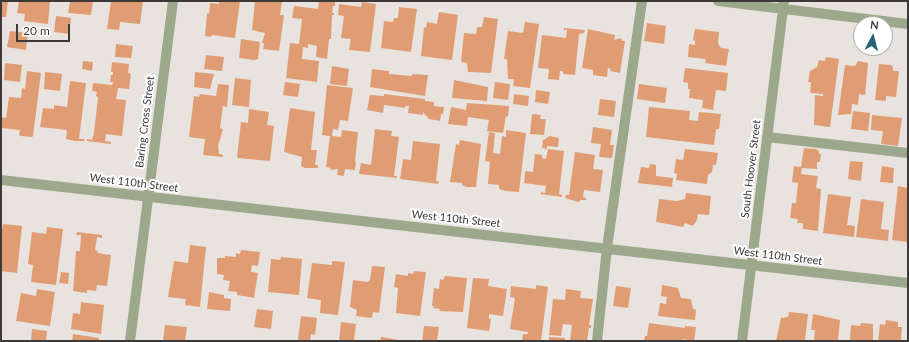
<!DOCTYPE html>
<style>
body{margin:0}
#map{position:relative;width:909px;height:342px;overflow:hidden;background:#e9e3df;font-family:Lato,sans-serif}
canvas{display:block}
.frame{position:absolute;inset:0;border:2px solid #3c3938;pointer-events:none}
.north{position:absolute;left:853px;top:16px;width:40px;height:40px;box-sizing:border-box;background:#fff;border:1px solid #b1b0af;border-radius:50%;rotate:7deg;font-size:11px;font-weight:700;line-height:16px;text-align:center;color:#3c3938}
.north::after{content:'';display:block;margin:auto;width:14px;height:18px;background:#266179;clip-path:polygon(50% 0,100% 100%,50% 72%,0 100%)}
.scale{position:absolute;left:16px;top:24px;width:54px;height:18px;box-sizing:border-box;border:2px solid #3c3938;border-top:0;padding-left:5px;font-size:12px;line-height:14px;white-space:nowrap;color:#3c3938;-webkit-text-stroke:3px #fff;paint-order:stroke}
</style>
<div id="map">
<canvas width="909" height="342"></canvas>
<div class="frame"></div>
<div class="north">N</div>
<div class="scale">20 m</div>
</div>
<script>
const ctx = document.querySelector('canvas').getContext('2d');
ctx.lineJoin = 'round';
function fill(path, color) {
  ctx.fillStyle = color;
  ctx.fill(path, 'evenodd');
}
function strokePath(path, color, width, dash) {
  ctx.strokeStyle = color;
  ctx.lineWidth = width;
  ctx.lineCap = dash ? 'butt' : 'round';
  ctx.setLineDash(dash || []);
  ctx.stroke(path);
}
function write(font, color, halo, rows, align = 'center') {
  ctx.font = font + ' Lato,sans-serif';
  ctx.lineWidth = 4;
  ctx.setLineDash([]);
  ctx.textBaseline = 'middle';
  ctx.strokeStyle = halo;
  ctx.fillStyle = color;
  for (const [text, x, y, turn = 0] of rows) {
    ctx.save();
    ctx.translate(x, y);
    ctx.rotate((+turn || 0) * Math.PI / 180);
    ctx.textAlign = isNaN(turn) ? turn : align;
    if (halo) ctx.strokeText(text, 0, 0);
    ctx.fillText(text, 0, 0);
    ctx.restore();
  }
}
fill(new Path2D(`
 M1 1H8L6 17H1Z
 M19 1H50L48 24 24 21 25 14 17 13Z
 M70 1H93L91 15 68 13Z
 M111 1H143L140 24 120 22 119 30 107 29Z
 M219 1H240L235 38 212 35 211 37 205 36 207 13 209 14 210 3 219 4Z
 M255 1H282L280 15H284L279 51 263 49 264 43H262L265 33 252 30Z
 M319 1H334L335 3V6H333L332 13H334V15H332L331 39H329L327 59 316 57 317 46 308 44V48L303 47 302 59 319 61 317 82 286 78 290 43 299 44 302 19 292 18 294 6 318 9Z
 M362 2 376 4 370 52 349 50 351 39 341 38 344 16 338 15 339 4 361 7Z
 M399 7 417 9 411 52 381 48 384 21 393 22 394 18H398Z
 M439 12 458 15 452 60 421 56 424 27 426 28 427 22 437 24Z
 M56 16 71 18 69 34 54 32Z
 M484 17 498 19 491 73 468 72 467 63 461 62 464 33 476 34 477 27H482Z
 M525 22 539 24 530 88 513 86 514 79H508L507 59H504L508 31 523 33Z
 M647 23 666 26 664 44 644 41Z
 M564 28 585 30 584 33 579 34 575 75 563 74V71H560L559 80 548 79 549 69 538 68 542 35 566 38 567 30H564Z
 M588 29 615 35 614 40 621 38 622 41H625L620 73 610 71 611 69 608 68 607 77 593 75V70L582 68Z
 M695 29 719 32 718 44 721 48 729 49 726 66 705 63 706 59 688 57 689 44 695 45V41L693 40Z
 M10 31 28 33 26 50 7 47Z
 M241 39 260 42 258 59 254 60 239 58Z
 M116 44 133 46 131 58 115 57Z
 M206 55 224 57 222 71 204 69Z
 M826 57 839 59 830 127 814 125 815 95 823 96V94L810 93 811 82H808L810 71 817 67 819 60 825 61Z
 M83 61 93 62 92 71 82 69Z
 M858 61 868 63 865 95 859 94 858 105 852 104 851 114 838 115 845 65 855 66Z
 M112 62 129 64 128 73 131 74 129 89 118 88 116 99 126 100 122 136 106 134 105 141 111 142V144L87 141V139L92 140 94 133 98 97 96 96 97 92 92 91 93 83 112 85 113 82H110L111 75H113V72H111Z
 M5 63 22 65 20 82 4 80Z
 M879 64 891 65 893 67V71H899L896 97 886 96V101L875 100Z
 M332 66 349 69 347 86 330 84Z
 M685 68 728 73 726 91 716 90 713 110 702 108 703 100 689 98 690 89H688V83L683 82Z
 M372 69 389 71V74L412 76V74L428 75 425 96 370 87Z
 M27 71 41 73 33 136 32 137 21 136 19 135 20 130 1 128V117L6 118 9 97 21 98 22 88 25 89Z
 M45 72 62 74 60 91 44 89Z
 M195 72 214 74 210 89 194 87Z
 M235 78 251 80 249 107 232 105Z
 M454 80 488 87 487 101 452 98Z
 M70 81 86 83 79 139H84V141H75L66 139 67 130 40 127 43 108 54 109V105L67 107Z
 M285 82 300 84 298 97 283 95Z
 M495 82 510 84 508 100 493 98Z
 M218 84 229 85 227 107 223 106 220 128 223 129 218 146 219 154 223 155V157L203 155 205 139 189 137 194 96 199 97 200 94 216 96Z
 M639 84 667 88 665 103 637 99Z
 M327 85 353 88 348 121 340 120 338 130 333 129 332 136 341 137 342 130 358 132 355 162H356L355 170 345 169 344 176 337 175 338 169 330 170 331 168 326 167 330 136 322 135Z
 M536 90 550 92 548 104 535 102Z
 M384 94 425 99V101L434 102V106L444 107 443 114H441L440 121 429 119 423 112V115L408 113 409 106H405V108L384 105 383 113 367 110 370 95 384 96Z
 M514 94 529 96 528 106 513 104Z
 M600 99 616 101 614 117 598 115Z
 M467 103 509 106 508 117 506 116 503 133 487 131 489 120 468 117 467 126 448 124 451 107 466 110Z
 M649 107 690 111 689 120 698 121 699 112 721 114 719 129H716L714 145 646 137Z
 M290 108 315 112 311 150H317L315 165H318V168H305L301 166 302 157 284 152Z
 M249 109 269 112 267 125 274 126 270 161 237 158 241 122 248 123Z
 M853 111 870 113 868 131 851 129Z
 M532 114 541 115 540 119H546L544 135 530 134Z
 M872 115 902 118 898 146 881 144 883 131 871 130Z
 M593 127 612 130 610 145H614L612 158 599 157 601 144 591 143Z
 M375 129 392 131 391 136 399 137 394 176H397V178L359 174 361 163 371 165Z
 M506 130 526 133 519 192 506 191 499 189V185L488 184 490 162 485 161 489 132 495 133 493 153 500 154 502 136 506 137Z
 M550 136 559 138 558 147 547 146V149L542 148 543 140Z
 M460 140 481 144 476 187H466L462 185V183L450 182 456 144 459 145Z
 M413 141 440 144 436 181H439L438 184 400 179 403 159 411 160Z
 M804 148 816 149 819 151V154H821L820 162H817V169L802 168 801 174 818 176 816 188 821 189 818 231 803 229V223H797L798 219 790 218 792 203H796L798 183 792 182 794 166 801 167Z
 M548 149 564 151 559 194 562 195V197L541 194V192L545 193 546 186 524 183 525 171 533 172 535 154 542 155V158L546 159Z
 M685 149 718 153 716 165H713L712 172 708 175 707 184 676 180 677 174 674 173 676 159 683 160Z
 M575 152 595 155 593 169 603 170 600 192 584 190 583 197 586 198V200H581L578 202 565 198 566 195H569Z
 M850 161 863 162 861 181 848 179Z
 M650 164 656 165V176L673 178 672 187 638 183 641 167 649 168Z
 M882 166 894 168 893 183 880 182Z
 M898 186 908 188V242L892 240Z
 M686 193 711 196 709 215 698 214 697 220 693 226 685 223 683 227 656 222 659 199 677 201 685 199Z
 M828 194 851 197 847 225 855 226 854 237 823 233Z
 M861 199 884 202 881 229 889 230 888 241 856 237Z
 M3 224 22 226 17 273 1 271V235Z
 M47 227 63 229 56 285 31 282 33 265 28 264 32 232 46 234Z
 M77 232 102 235V238L97 237 95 250 98 251 97 253 111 255 107 286 97 285 96 291 87 290V293L73 291 76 251H80L81 235H76Z
 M190 245 206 247 200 307 185 305 186 299 168 297 174 261 188 263Z
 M241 250 260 252 258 266 252 265 251 272 258 273 254 298 237 295V292L228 291 230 281 223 280 224 275 217 274V258H225V256L236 257V253L240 254Z
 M281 257 302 259 299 295 268 292 271 259 280 260Z
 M332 261 345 262 338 315 320 313 321 300 307 298 312 263 332 265Z
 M372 266 385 267 379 313 373 312 372 318 356 316 357 310 350 307 353 280 368 282 370 280Z
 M414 271 426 272 420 316 396 313 398 288 394 287 396 274 408 276V273L413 274Z
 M61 272 69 273 68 284 59 283Z
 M445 276 467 278 463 312 439 311 440 309 433 308 434 306H432L434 288 439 289 440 279 443 280Z
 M473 278 489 279 488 286 507 289 503 316 489 314V319H491L489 331 467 328Z
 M536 285 548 287 541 341H522L523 334H528V332L510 329 515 298 510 297 511 286 536 289Z
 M662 285 678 288 681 298 691 299 693 309 696 310 695 320 658 316 660 303 666 304 667 297 661 296Z
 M616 286 631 288 628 308 613 306Z
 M37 289 55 292 50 326 16 321 21 293 36 296Z
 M566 289 581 291 580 298 593 299 589 325H591V328H589L587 341H570L572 325 563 324 561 336 549 335 553 299 565 300Z
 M209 292 224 295V298L231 299 230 311 207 309Z
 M81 302 104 305 101 334 71 329 73 313 80 314Z
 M257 309 273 311 271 329 254 327Z
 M789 312 808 314 805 341H776L781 318 788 317Z
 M813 314 840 320 838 341H814L815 330H811Z
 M301 316 317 318 315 335 311 334 310 341 298 340Z
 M886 320 898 322V327H902L901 341H878L880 324 885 325Z
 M341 322 356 324 354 341H339Z
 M649 323 685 328V326L696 327 694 341 683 339V341H644L645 336H647Z
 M861 323 873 324V340L850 341 851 325 860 326Z
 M165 325 187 327 185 341H163Z
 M424 326 439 327 437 341H422Z
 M32 329 47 331 46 341H31Z
 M73 334 99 338V341H72Z
 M381 337 399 340V341H380Z
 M549 337 565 338V341H549Z`), '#e09d74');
strokePath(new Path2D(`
 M718 1 908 24
 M767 137 908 153
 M1 180 908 283
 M130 341 173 1
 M597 341 607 248 642 1
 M742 341 784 1`), '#9ca88b', 10);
write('11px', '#3c3938', '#fff', [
 ["Baring Cross Street",145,122,-83],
 ["South Hoover Street",751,169,-83],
 ["West 110th Street",134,183,7],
 ["West 110th Street",456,219,6],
 ["West 110th Street",778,256,7]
]);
</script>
